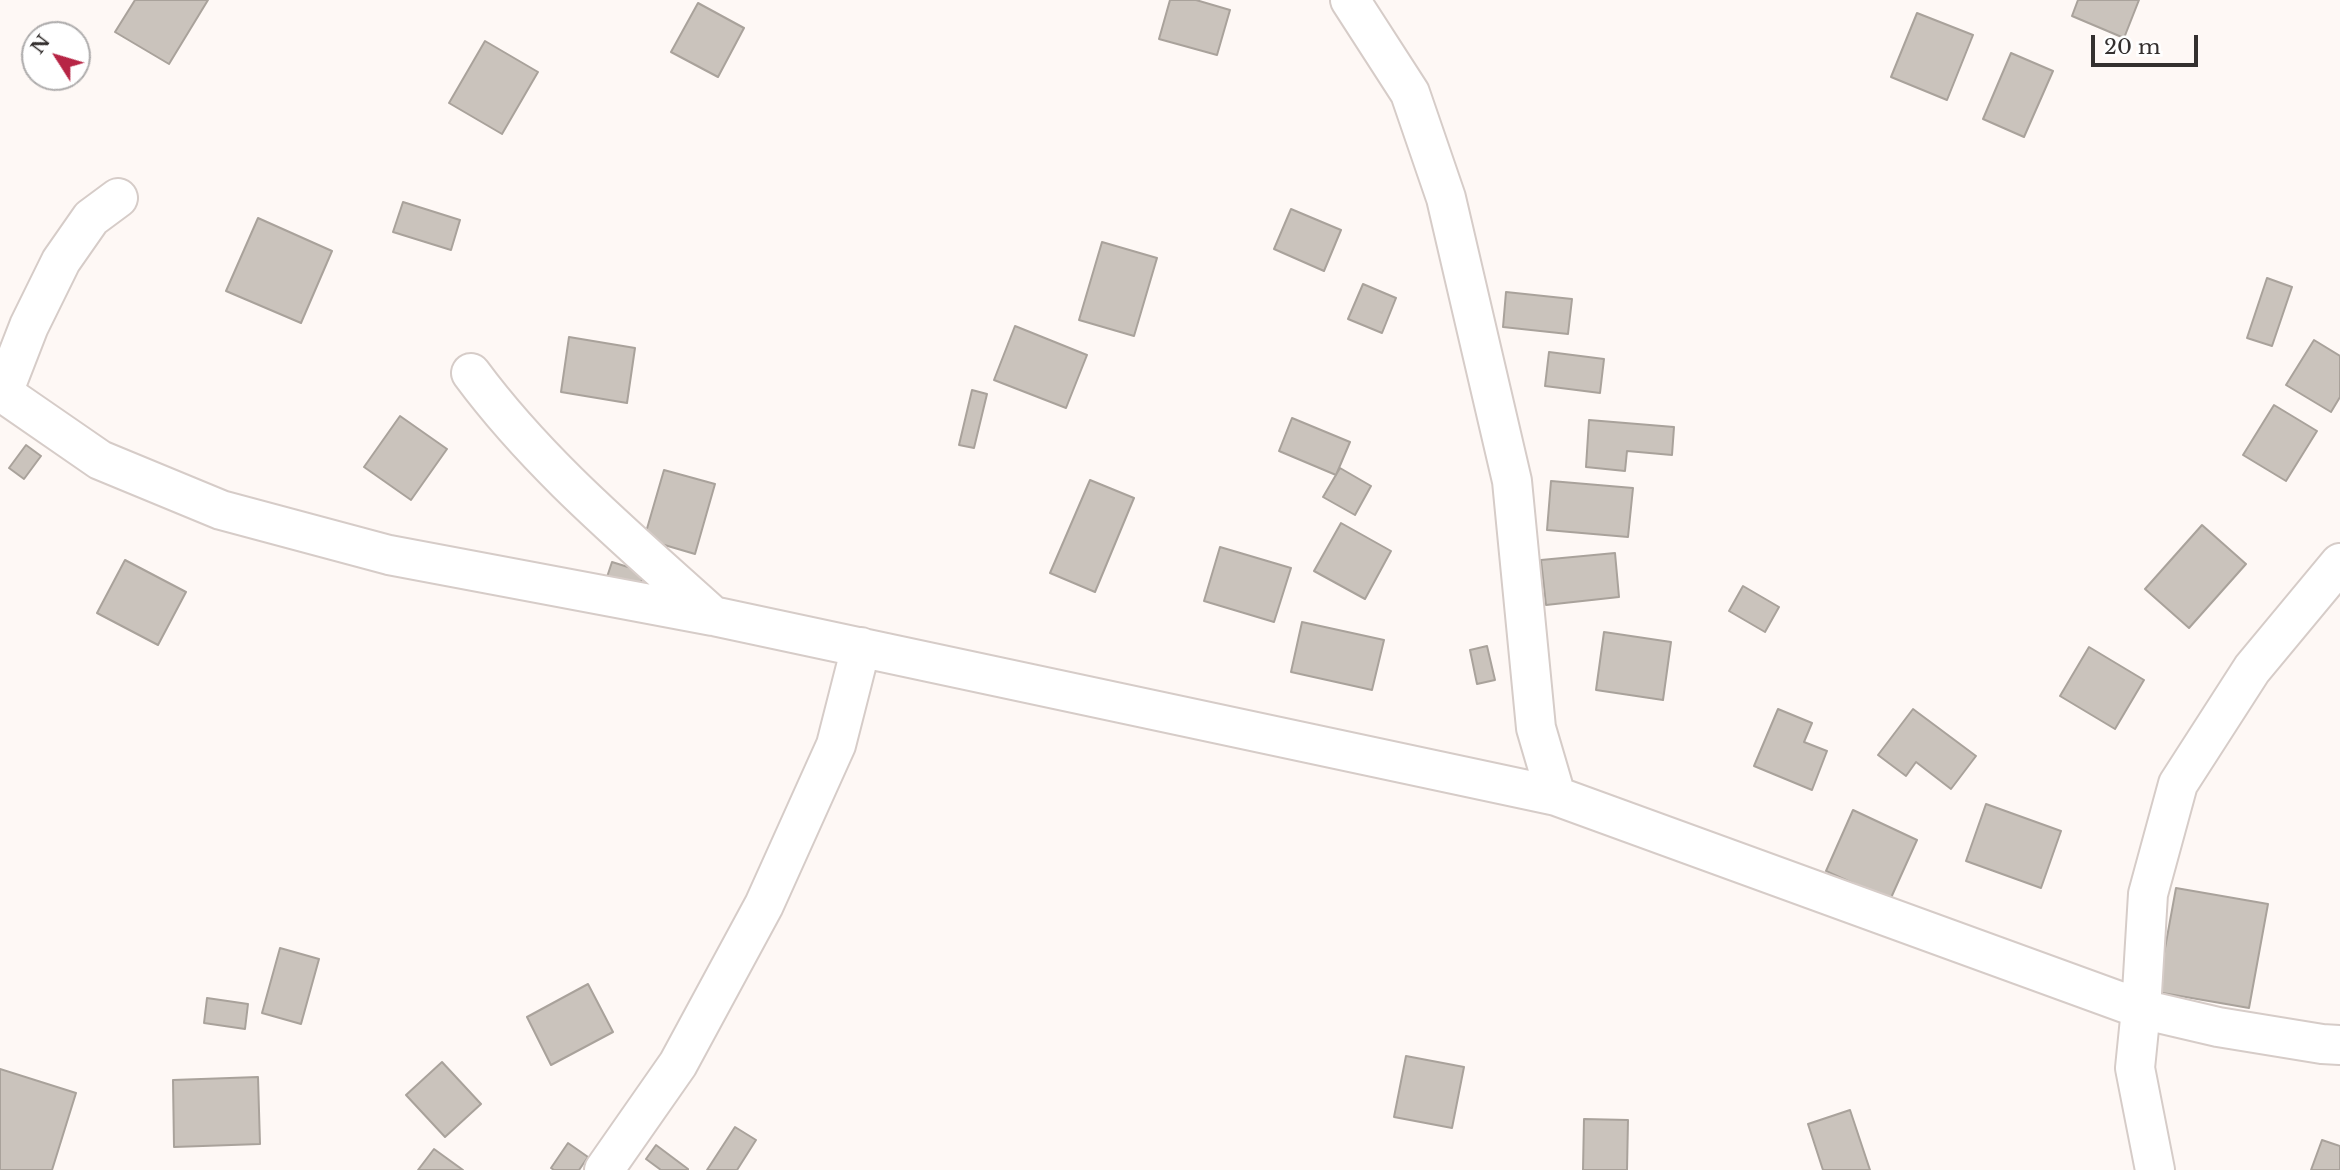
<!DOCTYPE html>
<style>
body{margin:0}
#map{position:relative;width:2340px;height:1170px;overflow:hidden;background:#fef8f5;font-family:"Libre Baskerville",serif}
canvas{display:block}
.north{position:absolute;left:21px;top:21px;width:70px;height:70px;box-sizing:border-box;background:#fff;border:2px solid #aeacac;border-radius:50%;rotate:307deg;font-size:19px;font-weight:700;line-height:28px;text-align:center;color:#34302f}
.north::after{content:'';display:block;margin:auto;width:24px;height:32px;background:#b72545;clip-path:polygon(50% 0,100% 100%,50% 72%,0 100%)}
.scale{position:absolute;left:2091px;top:35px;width:107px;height:32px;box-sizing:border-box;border:4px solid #34302f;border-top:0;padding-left:9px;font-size:21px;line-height:24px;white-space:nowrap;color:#34302f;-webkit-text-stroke:5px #fff;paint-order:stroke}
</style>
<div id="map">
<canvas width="2340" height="1170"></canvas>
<div class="north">N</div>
<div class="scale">20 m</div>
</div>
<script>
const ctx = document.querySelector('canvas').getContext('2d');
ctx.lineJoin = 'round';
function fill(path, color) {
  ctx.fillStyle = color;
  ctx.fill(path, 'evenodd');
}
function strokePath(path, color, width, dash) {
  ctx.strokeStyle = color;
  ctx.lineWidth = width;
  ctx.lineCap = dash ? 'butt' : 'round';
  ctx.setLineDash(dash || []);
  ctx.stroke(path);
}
const building = new Path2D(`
 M135 0H208L169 64 115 32Z
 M1170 0H1196L1230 10 1217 55 1159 39Z
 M2078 0H2139L2124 38 2072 16Z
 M698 3 744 28 718 77 671 52Z
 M1917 13 1973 35 1947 100 1891 77Z
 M485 41 538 72 502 134 449 103Z
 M2011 53 2053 71 2024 137 1983 119Z
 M403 202 460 220 451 250 393 232Z
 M1291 209 1341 230 1324 271 1274 249Z
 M258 218 332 251 301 323 226 291Z
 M1102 242 1157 258 1134 336 1079 320Z
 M2267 278 2292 287 2272 346 2247 338Z
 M1363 284 1396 298 1382 333 1348 319Z
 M1506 292 1572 299 1568 334 1503 327Z
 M1015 326 1087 355 1066 408 994 380Z
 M569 337 635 348 627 403 561 392Z
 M2314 340 2340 356V397L2331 412 2286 385Z
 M1549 352 1604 359 1600 393 1545 386Z
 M972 390 987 394 974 448 959 445Z
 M2274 405 2317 431 2286 481 2243 455Z
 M400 416 447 449 411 500 364 467Z
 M1292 418 1350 442 1336 475 1279 451Z
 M1589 420 1674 427 1672 455 1627 451 1625 471 1586 467Z
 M26 445 41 456 24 479 9 468Z
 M1340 468 1371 486 1355 515 1323 497Z
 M664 470 715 484 695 554 644 539Z
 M1090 480 1134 498 1095 592 1050 573Z
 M1551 481 1633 488 1628 537 1547 530Z
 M1341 523 1391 551 1365 599 1314 571Z
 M2202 525 2246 564 2189 628 2145 589Z
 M1220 547 1291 568 1274 622 1204 601Z
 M1615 553 1619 597 1546 605 1541 560Z
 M125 560 186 592 158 645 97 613Z
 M612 562 644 572 638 594 605 583Z
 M1743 586 1779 607 1765 632 1729 611Z
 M1302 622 1384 640 1372 690 1291 672Z
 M1604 632 1671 642 1663 700 1596 690Z
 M1487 646 1495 680 1477 684 1470 650Z
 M2089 647 2144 680 2115 729 2060 696Z
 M1778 709 1812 723 1804 742 1827 751 1812 790 1754 766Z
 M1913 709 1976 756 1951 789 1916 762 1906 776 1878 755Z
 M1986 804 2061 831 2041 888 1966 861Z
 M1853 810 1917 840 1890 900 1826 871Z
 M2176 888 2268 904 2249 1008 2157 992Z
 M280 948 319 959 301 1024 262 1013Z
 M588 984 613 1032 551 1065 527 1017Z
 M207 998 248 1004 245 1029 204 1023Z
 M1406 1056 1464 1067 1452 1128 1394 1117Z
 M442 1062 481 1104 445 1137 406 1095Z
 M0 1069 76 1093 52 1170H0Z
 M258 1077 260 1144 174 1147 173 1080Z
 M1850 1110 1870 1170H1823L1808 1124Z
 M1584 1119 1628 1120 1627 1170H1583Z
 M735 1127 756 1140 737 1170H707Z
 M2322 1140 2340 1146V1170H2311Z
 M568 1143 588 1157 579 1170H554L551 1168Z
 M656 1145 688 1169V1170H661L646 1159Z
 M434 1149 463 1170H418Z`);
fill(building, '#cac3bc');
strokePath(building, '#a9a29b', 2);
const minor = new Path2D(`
 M1350 0 1410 93 1446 198 1512 481 1536 728 1556 796
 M471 373C539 465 628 539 713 616
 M0 391 100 460 221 510 389 555 713 616 1556 796 2141 1009 2218 1027 2322 1044 2340 1045
 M3 393 29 326 61 261 91 218 118 198
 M604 1170 678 1064 764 905 836 745 861 647
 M2155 1170 2135 1068 2141 1009 2148 894 2178 784 2252 669 2340 563`);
strokePath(minor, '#d6ccc8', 42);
strokePath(minor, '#fff', 38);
</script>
